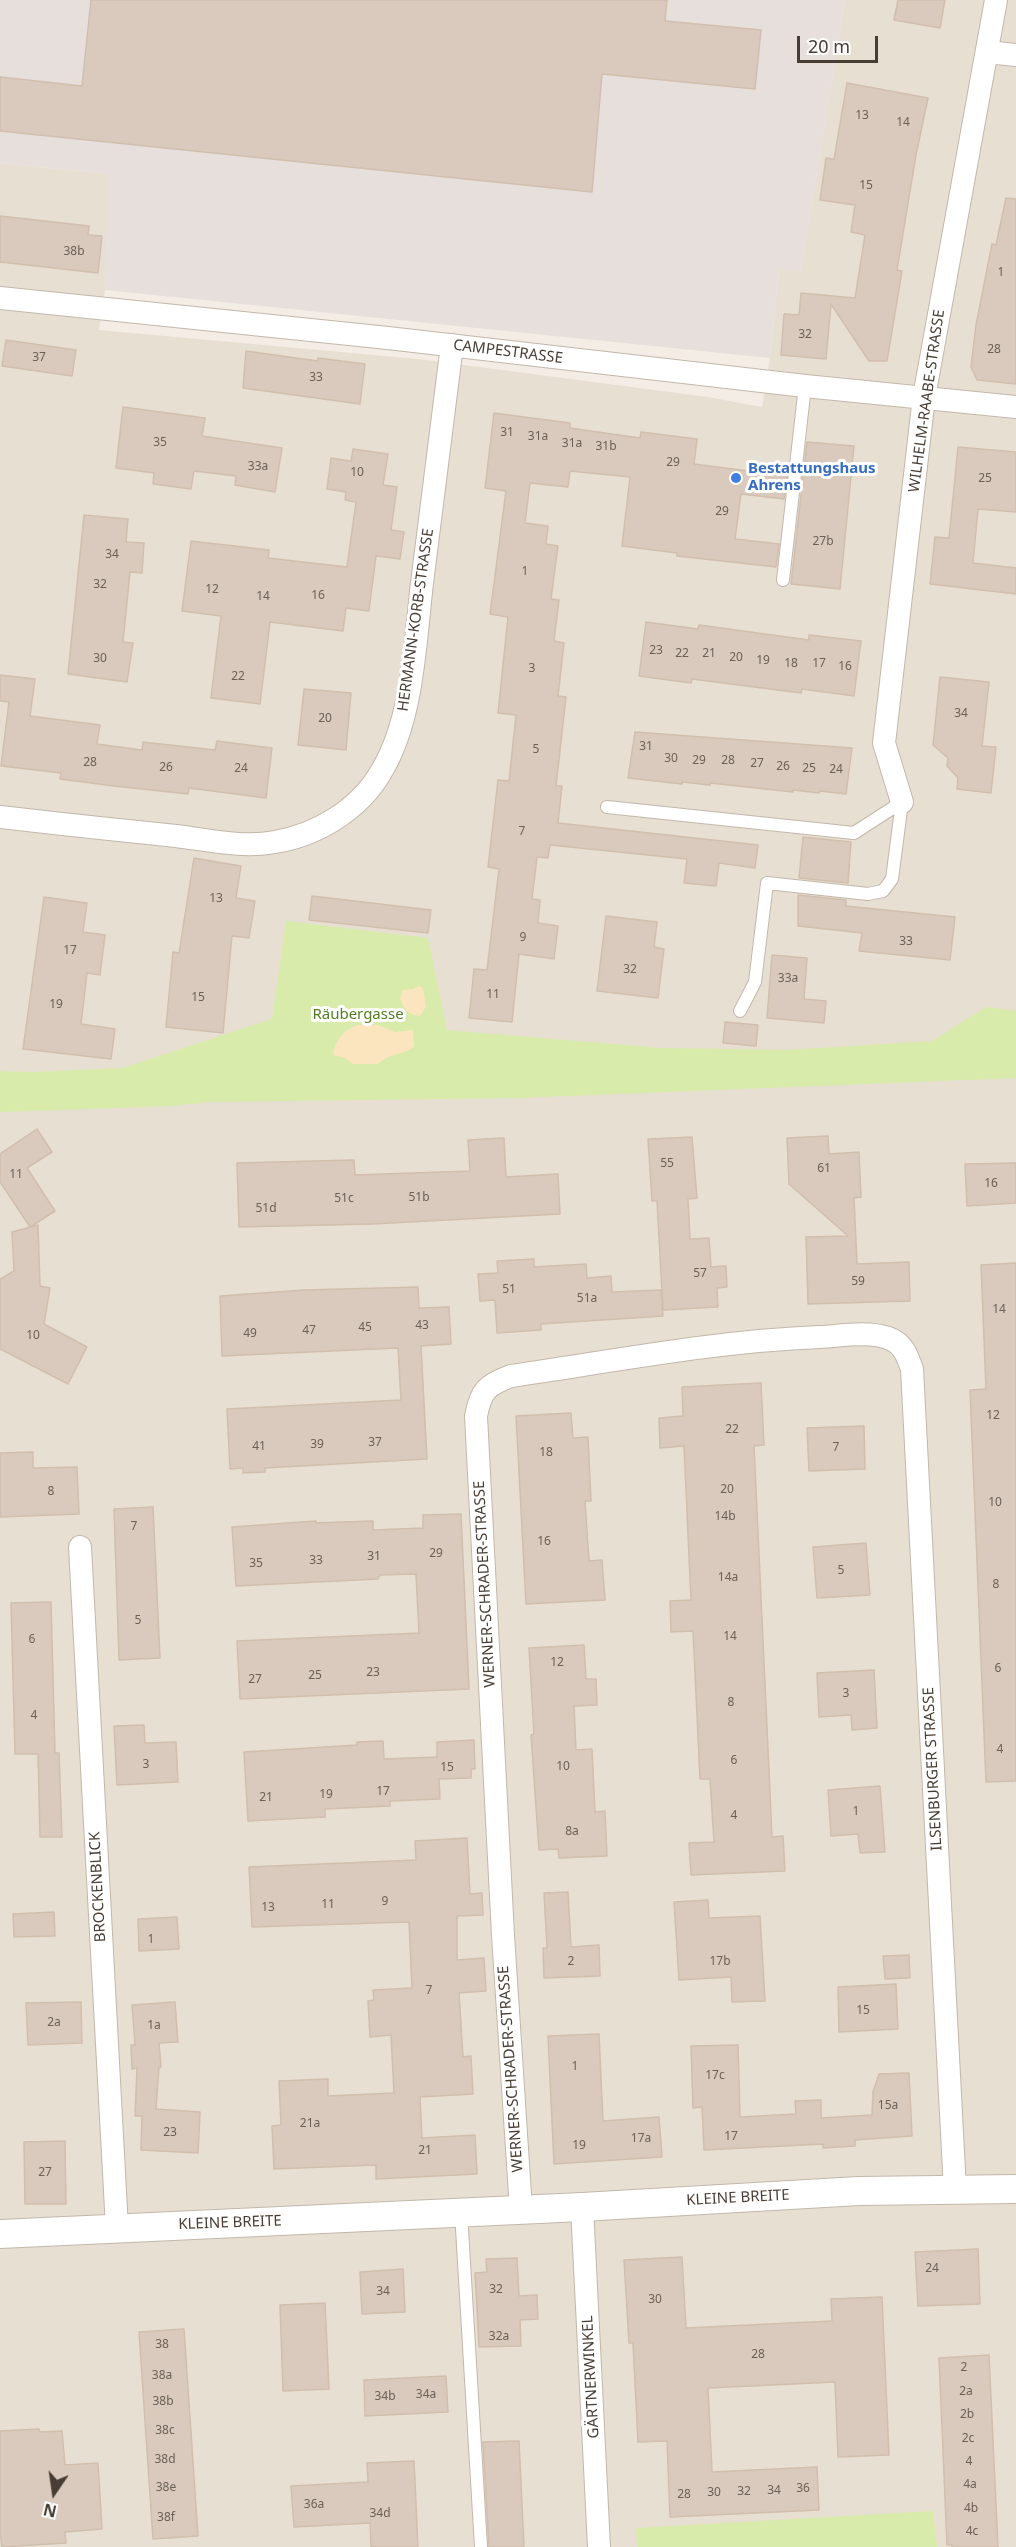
<!DOCTYPE html>
<meta charset="utf-8">
<style>
body{margin:0}
#map{position:relative;width:1016px;height:2547px;overflow:hidden;background:#f4ede6;font-family:"Noto Sans",sans-serif}
canvas{display:block}
.north{position:absolute;left:24px;top:2463px;width:60px;height:60px;-webkit-text-stroke:4px #fff;paint-order:stroke;rotate:193deg;font-size:16px;font-weight:700;line-height:24px;text-align:center;color:#473d34}
.north::after{content:'';display:block;margin:auto;width:21px;height:27px;background:#473d34;clip-path:polygon(50% 0,100% 100%,50% 72%,0 100%)}
.scale{position:absolute;left:797px;top:36px;width:81px;height:27px;box-sizing:border-box;border:3px solid #473d34;border-top:0;padding-left:8px;font-size:18px;line-height:21px;white-space:nowrap;color:#473d34;-webkit-text-stroke:4px #fff;paint-order:stroke}
</style>
<div id="map">
<canvas width="1016" height="2547"></canvas>
<div class="north">N</div>
<div class="scale">20 m</div>
</div>
<script>
const ctx = document.querySelector('canvas').getContext('2d');
ctx.lineJoin = 'round';
function fill(path, color) {
  ctx.fillStyle = color;
  ctx.fill(path, 'evenodd');
}
function strokePath(path, color, width, dash) {
  ctx.strokeStyle = color;
  ctx.lineWidth = width;
  ctx.lineCap = dash ? 'butt' : 'round';
  ctx.setLineDash(dash || []);
  ctx.stroke(path);
}
function write(font, color, halo, rows, align = 'center') {
  ctx.font = font + ' "Noto Sans",sans-serif';
  ctx.lineWidth = 6;
  ctx.setLineDash([]);
  ctx.textBaseline = 'middle';
  ctx.strokeStyle = halo;
  ctx.fillStyle = color;
  for (const [text, x, y, turn = 0] of rows) {
    ctx.save();
    ctx.translate(x, y);
    ctx.rotate((+turn || 0) * Math.PI / 180);
    ctx.textAlign = isNaN(turn) ? turn : align;
    if (halo) ctx.strokeText(text, 0, 0);
    ctx.fillText(text, 0, 0);
    ctx.restore();
  }
}
fill(new Path2D(`
 M845 0H1016V2547H0V163L109 174 105 290 99 330 418 359 708 397 762 407 770 358 779 269 801 271Z`), '#e8dfd3');
fill(new Path2D(`
 M0 0H845L801 272 779 269 770 358 105 290 108 174 0 163Z`), '#e6dfdb');
fill(new Path2D(`
 M286 921 428 938 447 1030 662 1048 786 1050 932 1041 986 1007 1016 1011V1078L520 1098 210 1102 173 1106 0 1112V1071L33 1072 122 1068 272 1019Z
 M933 2511 937 2547H637L636 2528Z`), '#d8ebab');
fill(new Path2D(`
 M418 986 423 988 426 1007 420 1016C407 1015 404 1009 400 998L403 990 413 989Z
 M358 1025H378L395 1032 413 1030 414 1046C404 1056 390 1052 378 1064H353L345 1058 333 1055C335 1040 344 1029 358 1025Z`), '#fbe5be');
const building = new Path2D(`
 M91 0H667L665 21 761 30 755 89 602 74 592 192 0 131V77L82 86Z
 M898 0H945L940 28 894 20Z
 M847 83 928 98 916 155 897 270 902 271 887 361H869L831 304 826 359 781 355 784 314 799 315 801 293 855 298 865 235 851 232 855 205 820 200 826 158 834 159Z
 M1006 198 1016 199V384L977 380 971 367 976 325 992 244 996 245Z
 M0 216 89 226 88 235 102 236 98 273 0 262Z
 M6 340 76 350 72 376 2 366Z
 M246 351 318 361V358L365 364 360 404 243 388Z
 M123 407 205 418 202 436 282 448 275 492 235 485 236 476 194 471 191 489 153 484 154 473 116 468Z
 M494 413 570 423V428L640 438 641 432 697 439 694 464 787 476 784 499 741 494 735 539 779 544 776 567 677 556V553L622 546 630 477 570 471 568 487 530 483 525 523 548 526 546 544 558 546 551 599 559 600 554 641 564 643 558 696 566 697 556 786H562L558 823 758 845 755 868 719 863 716 886 684 883 687 859 550 845 548 858 537 857 532 899 540 900 538 923 558 926 554 959 519 954 512 1022 469 1018 474 969 487 970 499 869 488 867 498 780 509 781 516 715 498 713 508 617 490 614 506 491 485 488Z
 M807 442 854 446 840 589 791 584Z
 M958 447 1016 452V512L978 509 973 563 1016 568V594L930 584 935 537 949 538Z
 M353 449 388 454 383 485 397 487 391 530 404 532 400 559 376 556 369 611 346 608 343 631 270 622 260 704 211 698 221 616 182 611 191 541 269 550 268 558 347 567 356 502 345 500 346 492 327 489 331 458 351 461Z
 M84 515 128 519 126 542 144 543 142 573 130 572 123 642 133 643 127 682 68 674Z
 M646 622 698 629 699 625 809 640V635L861 641 854 696 802 689 801 693 692 679 691 683 639 676Z
 M0 675 35 679 30 716 100 725 97 744 142 750 143 742 215 750 217 741 272 748 266 798 189 788 188 794 114 786 60 779 61 773 1 766 9 702 0 701Z
 M940 677 989 682 982 746 996 747 991 793 957 789 958 778 947 766 948 758 933 745Z
 M304 689 351 693 346 750 298 745Z
 M635 732 852 748 846 794 820 791 819 793 793 790V792L710 783V785L682 782V784L628 778Z
 M803 837 851 842 848 883 799 878Z
 M194 858 241 866 236 898 255 901 249 938 232 936 223 1033 166 1027 173 952 179 953Z
 M798 895 846 900V906L955 917 950 960 859 951 862 933 798 926Z
 M312 896 431 910 428 933 309 920Z
 M44 897 87 903 83 932 105 935 100 975 87 973 81 1024 115 1029 111 1059 23 1049Z
 M606 916 657 922 654 947 664 949 658 998 597 991Z
 M772 955 807 958 804 999 826 1001 824 1023 767 1018Z
 M725 1022 758 1025 756 1046 723 1043Z
 M37 1129 52 1152 27 1168 55 1211 30 1227 0 1182V1154Z
 M828 1136 829 1154 859 1152 861 1197 854 1198 857 1264 909 1262 910 1301 808 1304 806 1237 848 1236 789 1184 787 1138Z
 M692 1137 697 1198 688 1199 690 1239 709 1238 711 1267 726 1266 727 1287 717 1288 718 1307 663 1310 657 1201H652L648 1139Z
 M504 1138 506 1177 558 1174 560 1214 372 1224 239 1227 237 1163 354 1160 355 1175 470 1171 468 1140Z
 M1016 1163V1203L967 1206 965 1164Z
 M38 1225 40 1286 50 1288 44 1324 87 1347 68 1384 0 1349V1279L14 1271 12 1232Z
 M534 1259V1267L586 1264 587 1278 611 1276 612 1292 661 1290 663 1316 541 1324V1330L497 1333 495 1300 480 1301 478 1274 498 1273 497 1261Z
 M1016 1263V1781L986 1782 970 1390 986 1389 981 1265Z
 M418 1287 419 1308 449 1307 451 1344 421 1346 427 1459 265 1468V1472L243 1473V1468L230 1469 227 1409 401 1400 398 1348 222 1356 220 1296 304 1290Z
 M761 1383 764 1445 754 1446 769 1770 772 1837 783 1836 785 1871 691 1875 689 1843 714 1842 710 1779H700L693 1631 671 1632 670 1601 691 1600 684 1446 660 1448 659 1418 683 1416 682 1387Z
 M571 1413 573 1438 588 1437 591 1501H585L589 1561 602 1560 605 1600 526 1604 516 1416Z
 M864 1426 865 1469 809 1471 807 1428Z
 M33 1452V1468L77 1467 79 1514 0 1517V1453Z
 M153 1507 160 1658 119 1660 114 1509Z
 M461 1514 469 1689 240 1699 237 1641 419 1633 416 1574 380 1575 378 1579 236 1586 232 1527 316 1521V1523L373 1521V1530L423 1528V1515Z
 M866 1543 870 1595 817 1598 813 1547Z
 M51 1602 55 1753H59L62 1837H40L38 1754H15L11 1603Z
 M584 1645 586 1679H596L597 1705 574 1706 576 1750 592 1749 595 1812 605 1811 607 1856 559 1858 558 1849 539 1850 531 1735 534 1734 529 1648Z
 M874 1670 877 1728 852 1730 851 1715 819 1717 817 1673Z
 M144 1725 145 1743 176 1742 178 1782 117 1785 114 1726Z
 M474 1740 475 1769H471V1778L439 1779 440 1799 390 1801V1806L325 1809V1817L248 1821 244 1752 357 1745V1742L383 1741 384 1759 437 1757V1742Z
 M880 1786 885 1852 860 1853 858 1834 831 1836 828 1790Z
 M467 1838 470 1894 482 1893 483 1915 457 1916V1960L484 1958 486 1991 459 1993 463 2057 471 2056 473 2094 420 2097 422 2138 475 2135 477 2174 376 2179V2165L274 2169 272 2126 281 2125 279 2081 328 2079V2096L394 2093 391 2035 370 2037 368 2001 374 2000 373 1990 412 1988 409 1922 252 1927 249 1867 416 1860 415 1841Z
 M568 1892 571 1947 599 1945 600 1976 544 1978 543 1948H547L544 1893Z
 M708 1900 709 1918 760 1916 765 2001 732 2002 731 1977 679 1980 674 1902Z
 M54 1912 55 1936 14 1937 13 1914Z
 M177 1917 179 1949 139 1951 138 1919Z
 M909 1955 910 1978 885 1979 883 1956Z
 M896 1984 898 2029 839 2032 838 1987Z
 M81 2002 82 2043 28 2045 26 2003Z
 M175 2002 178 2042 159 2043 161 2067H159L156 2109 200 2112 198 2153 141 2150 142 2116H135L137 2068 132 2069 131 2045H135L132 2005Z
 M599 2034 603 2121 659 2117 662 2157 554 2164 548 2036Z
 M738 2045 740 2117 796 2114 795 2101 821 2100V2118L872 2115 873 2092 879 2074 909 2073 912 2136 855 2140V2146L823 2148V2144L704 2150 702 2107 693 2108 691 2046Z
 M65 2141 66 2204H25L24 2142Z
 M978 2249 980 2304 918 2306 915 2252Z
 M682 2257 686 2328 832 2321 831 2299 882 2297 889 2455 838 2457 835 2382 708 2388 712 2472 817 2467 819 2510 670 2517 667 2441 638 2442 633 2343H629L624 2260Z
 M517 2258 519 2296 537 2295 538 2319 520 2320 521 2346 479 2347 475 2273 487 2272 486 2259Z
 M403 2269 405 2312 362 2314 360 2272Z
 M325 2303 329 2389 283 2391 280 2305Z
 M184 2329 198 2536 153 2539 139 2332Z
 M989 2355 998 2547H952V2545H947L939 2358Z
 M446 2376 448 2412 365 2416 364 2380Z
 M39 2429 40 2432 62 2431 65 2465 98 2463 102 2529 65 2532 66 2543 2 2547 0 2533V2431Z
 M519 2441 524 2547H489L483 2442Z
 M414 2461 418 2547H371L370 2523 294 2527 291 2486 368 2482 367 2463Z`);
fill(building, '#d9cabd');
strokePath(building, '#d2bead', 1.5);
const service = new Path2D(`
 M783 580 805 386
 M607 807 854 833 902 802
 M740 1011 755 982 767 883 868 894 883 891 892 879 902 802
 M461 2212 481 2547`);
const minor = new Path2D(`
 M987 52 1016 55
 M0 298 388 338 805 386 1016 407
 M902 802 884 743 924 397 996 0
 M0 817C58 824 117 830 176 836 207 840 243 848 275 842 317 835 359 810 381 772 413 720 415 643 422 583 432 504 442 425 452 345
 M80 1547 117 2228
 M582 2207 599 2547
 M521 2210 503 1935 476 1416C481 1390 487 1385 511 1376 614 1361 716 1341 820 1337 841 1336 867 1331 888 1338 903 1343 907 1355 912 1369L955 2190`);
const tertiary = new Path2D(`
 M0 2234 582 2207 859 2191 1016 2189`);
strokePath(service, '#c3b7aa', 14);
strokePath(minor, '#c3b7aa', 24);
strokePath(tertiary, '#c3b7aa', 30);
strokePath(service, '#fff', 12);
strokePath(minor, '#fff', 22);
strokePath(tertiary, '#fff', 28);
for (const [x, y, r, color] of [
 [736,478,6,"#3f7fe0"]
]) {
  const dot = new Path2D();
  dot.arc(x, y, r, 0, 2 * Math.PI);
  ctx.fillStyle = color;
  ctx.fill(dot);
  strokePath(dot, '#fff', 2);
}
write('12px', '#6c6056', null, [
 ["13",862,116],
 ["14",903,123],
 ["15",866,186],
 ["38b",74,252],
 ["1",1001,273],
 ["32",805,335],
 ["28",994,350],
 ["37",39,358],
 ["33",316,378],
 ["31",507,433],
 ["31a",538,437],
 ["35",160,443],
 ["31a",572,444],
 ["31b",606,447],
 ["29",673,463],
 ["33a",258,467],
 ["10",357,473],
 ["25",985,479],
 ["29",722,512],
 ["27b",823,542],
 ["34",112,555],
 ["1",525,572],
 ["32",100,585],
 ["12",212,590],
 ["16",318,596],
 ["14",263,597],
 ["23",656,651],
 ["22",682,654],
 ["21",709,654],
 ["20",736,658],
 ["30",100,659],
 ["19",763,661],
 ["18",791,664],
 ["17",819,664],
 ["16",845,667],
 ["3",532,669],
 ["22",238,677],
 ["34",961,714],
 ["20",325,719],
 ["31",646,747],
 ["5",536,750],
 ["30",671,759],
 ["29",699,761],
 ["28",728,761],
 ["28",90,763],
 ["27",757,764],
 ["26",783,767],
 ["26",166,768],
 ["24",241,769],
 ["25",809,769],
 ["24",836,770],
 ["7",522,832],
 ["13",216,899],
 ["9",523,938],
 ["33",906,942],
 ["17",70,951],
 ["32",630,970],
 ["33a",788,979],
 ["11",493,995],
 ["15",198,998],
 ["19",56,1005],
 ["55",667,1164],
 ["61",824,1169],
 ["11",16,1175],
 ["16",991,1184],
 ["51b",419,1198],
 ["51c",344,1199],
 ["51d",266,1209],
 ["57",700,1274],
 ["59",858,1282],
 ["51",509,1290],
 ["51a",587,1299],
 ["14",999,1310],
 ["43",422,1326],
 ["45",365,1328],
 ["47",309,1331],
 ["49",250,1334],
 ["10",33,1336],
 ["12",993,1416],
 ["22",732,1430],
 ["37",375,1443],
 ["39",317,1445],
 ["41",259,1447],
 ["7",836,1448],
 ["18",546,1453],
 ["20",727,1490],
 ["8",51,1492],
 ["10",995,1503],
 ["14b",725,1517],
 ["7",134,1527],
 ["16",544,1542],
 ["29",436,1554],
 ["31",374,1557],
 ["33",316,1561],
 ["35",256,1564],
 ["5",841,1571],
 ["14a",728,1578],
 ["8",996,1585],
 ["5",138,1621],
 ["14",730,1637],
 ["6",32,1640],
 ["12",557,1663],
 ["6",998,1669],
 ["23",373,1673],
 ["25",315,1676],
 ["27",255,1680],
 ["3",846,1694],
 ["8",731,1703],
 ["4",34,1716],
 ["4",1000,1750],
 ["6",734,1761],
 ["3",146,1765],
 ["10",563,1767],
 ["15",447,1768],
 ["17",383,1792],
 ["19",326,1795],
 ["21",266,1798],
 ["1",856,1812],
 ["4",734,1816],
 ["8a",572,1832],
 ["9",385,1902],
 ["11",328,1905],
 ["13",268,1908],
 ["1",151,1940],
 ["2",571,1962],
 ["17b",720,1962],
 ["7",429,1991],
 ["15",863,2011],
 ["2a",54,2023],
 ["1a",154,2026],
 ["1",575,2067],
 ["17c",715,2076],
 ["15a",888,2106],
 ["21a",310,2124],
 ["23",170,2133],
 ["17",731,2137],
 ["17a",641,2139],
 ["19",579,2146],
 ["21",425,2151],
 ["27",45,2173],
 ["24",932,2269],
 ["32",496,2290],
 ["34",383,2292],
 ["30",655,2300],
 ["32a",499,2337],
 ["38",162,2345],
 ["28",758,2355],
 ["2",964,2368],
 ["38a",162,2376],
 ["2a",966,2392],
 ["34a",426,2395],
 ["34b",385,2397],
 ["38b",163,2402],
 ["2b",967,2415],
 ["38c",165,2431],
 ["2c",968,2439],
 ["38d",165,2460],
 ["4",969,2462],
 ["4a",970,2485],
 ["38e",166,2488],
 ["36",803,2489],
 ["34",774,2491],
 ["32",744,2492],
 ["30",714,2493],
 ["28",684,2495],
 ["36a",314,2505],
 ["4b",971,2509],
 ["34d",380,2514],
 ["38f",166,2518],
 ["4c",972,2532]
]);
write('15px', '#473d34', '#fff', [
 ["CAMPESTRASSE",508,352,7],
 ["WILHELM-RAABE-STRASSE",927,401,-82],
 ["HERMANN-KORB-STRASSE",416,620,-82],
 ["WERNER-SCHRADER-STRASSE",485,1584,-93],
 ["ILSENBURGER STRASSE",933,1769,-93],
 ["BROCKENBLICK",98,1887,-93],
 ["WERNER-SCHRADER-STRASSE",511,2069,-94],
 ["KLEINE BREITE",738,2198,-3],
 ["KLEINE BREITE",230,2223,-2],
 ["GÄRTNERWINKEL",591,2377,-93]
]);
write('bold 15px', '#366cbe', '#fff', [
 ["Bestattungshaus",748,469],
 ["Ahrens",748,486]
], 'left');
write('15px', '#537d23', '#fff', [
 ["Räubergasse",358,1015]
]);
</script>
